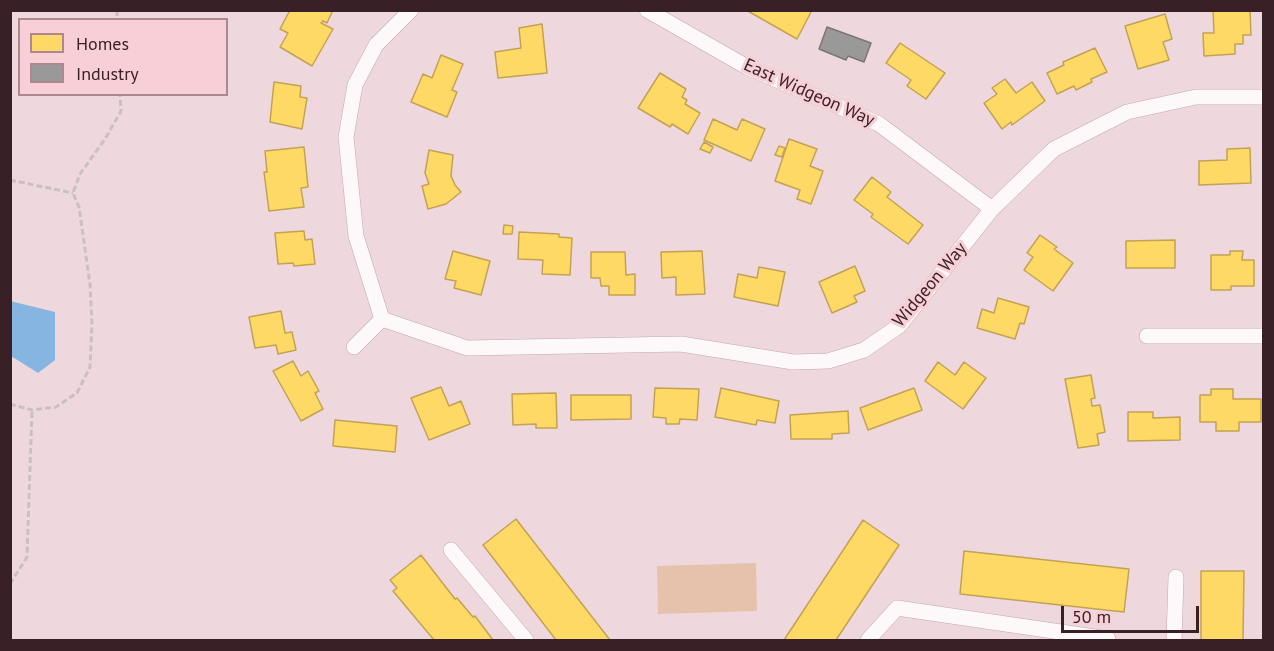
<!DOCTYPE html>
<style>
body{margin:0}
#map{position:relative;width:1274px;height:651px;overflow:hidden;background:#efd8dd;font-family:"PT Sans",sans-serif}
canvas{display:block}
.frame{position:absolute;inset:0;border:12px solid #392026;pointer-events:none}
.legend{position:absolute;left:18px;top:18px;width:210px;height:78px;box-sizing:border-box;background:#f8cfd7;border:2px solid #ac8990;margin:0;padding:8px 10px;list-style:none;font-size:18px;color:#392026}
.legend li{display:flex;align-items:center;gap:12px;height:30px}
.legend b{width:30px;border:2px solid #ac8990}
.scale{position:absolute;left:1061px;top:606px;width:138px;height:27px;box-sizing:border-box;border:3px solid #392026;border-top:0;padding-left:8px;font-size:18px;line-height:21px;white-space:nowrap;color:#392026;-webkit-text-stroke:4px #f8cfd7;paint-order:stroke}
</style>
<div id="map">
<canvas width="1274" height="651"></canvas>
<div class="frame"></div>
<ul class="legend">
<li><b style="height:16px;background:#ffd966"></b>Homes</li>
<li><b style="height:16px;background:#999"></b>Industry</li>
</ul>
<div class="scale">50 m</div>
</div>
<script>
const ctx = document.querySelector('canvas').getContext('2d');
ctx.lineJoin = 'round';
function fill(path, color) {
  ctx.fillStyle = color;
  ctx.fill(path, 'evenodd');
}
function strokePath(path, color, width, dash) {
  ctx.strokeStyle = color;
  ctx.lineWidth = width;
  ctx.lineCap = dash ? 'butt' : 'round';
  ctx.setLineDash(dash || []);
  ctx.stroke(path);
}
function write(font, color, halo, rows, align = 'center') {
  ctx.font = font + ' "PT Sans",sans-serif';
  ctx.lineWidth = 6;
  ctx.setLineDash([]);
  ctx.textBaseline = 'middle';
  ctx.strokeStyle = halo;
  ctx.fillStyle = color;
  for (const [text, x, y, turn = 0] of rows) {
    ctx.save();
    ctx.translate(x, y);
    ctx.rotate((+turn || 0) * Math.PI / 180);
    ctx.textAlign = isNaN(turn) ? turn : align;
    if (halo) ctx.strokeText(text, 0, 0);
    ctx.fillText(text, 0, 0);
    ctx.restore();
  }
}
fill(new Path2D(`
 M756 563 757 611 658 614 657 566Z`), '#e6c2ac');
fill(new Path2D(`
 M10 301 55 312V360L38 373 11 356Z`), '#87b5e1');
const homes = new Path2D(`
 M290 10H333L327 23 323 21 321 23 333 29 312 66 280 47 288 33 280 29Z
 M746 10H812L797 39Z
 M1213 10H1250L1251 35H1243V44H1235V54L1204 56 1203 33H1214Z
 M1165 14 1172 39 1163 42 1169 60 1138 69 1125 26Z
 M542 24 547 73 498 78 495 52 521 48 519 28Z
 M900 43 945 73 926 99 907 86 911 80 886 63Z
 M1095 48 1107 72 1091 79 1092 82 1076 90 1074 86 1057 94 1047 73 1064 65 1063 62Z
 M441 55 463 64 452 90 457 92 447 117 411 102 423 74 432 78Z
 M660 73 686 89 682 97 687 100 685 104 700 113 688 134 672 124 670 127 638 108Z
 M1005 79 1016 93 1032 82 1045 101 1012 125 1011 122 1002 129 984 103 997 94 992 88Z
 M274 82 301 86 300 97 307 98 302 129 270 122Z
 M713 119 737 130 742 119 765 129 751 161 704 140Z
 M789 139 817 149 810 166 823 171 811 204 797 199 800 190 775 181Z
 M704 142 713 147 710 153 700 149Z
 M779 146 785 148 782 157 775 155Z
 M304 147 308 187 301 188 304 207 269 211 264 172H267L265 151Z
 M1250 148 1251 183 1199 185V161L1227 160V149Z
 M429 150 453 155 451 176 455 185 461 192 446 204 428 209 422 186 429 184 425 173Z
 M872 177 891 192 887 197 923 225 908 244 871 217 873 214 854 200Z
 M504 225 513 226 512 234H503Z
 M304 231 305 240 312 239 315 264 294 266 293 263 278 264 275 233Z
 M519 232 559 234V237L572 238 570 275 542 274 543 260 518 259Z
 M1040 235 1057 247 1054 249 1073 263 1053 291 1024 270 1033 257 1027 253Z
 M1175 240V268H1126V241Z
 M453 251 490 261 481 295 454 288 456 281 445 279Z
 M702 251 705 294 676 295V277L662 278 661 252Z
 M1230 251H1243L1242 260H1254V286H1231V290H1211V255H1230Z
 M591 252H625L626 275 635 274V295H609V286H601L600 278H591Z
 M855 266 865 291 854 296 857 302 832 313 819 282Z
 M759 267 785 272 778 306 734 297 738 274 757 278Z
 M998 298 1029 307 1024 324 1020 323 1015 339 977 328 982 309 994 313Z
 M281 311 285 333 292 332 296 350 278 354 276 345 255 348 249 317Z
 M293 361 301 376 308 371 319 391 315 393 323 409 301 421 273 371Z
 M938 362 955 375 964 362 986 378 963 409 925 381Z
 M1091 375 1095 398 1091 399 1092 406 1100 405 1105 432 1097 434 1099 445 1078 448 1065 379Z
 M441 387 449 406 461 401 470 424 429 440 411 398Z
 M655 388 699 389 697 420 680 419 679 424H666V418L653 417Z
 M721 388 779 401 775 423 757 420 756 425 715 417Z
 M914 388 922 410 868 430 860 408Z
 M1211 389H1233V399H1261V422H1239V431H1216V422H1200V395H1211Z
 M556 393 557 428H536V424L513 425 512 394Z
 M571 395H631V419L571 420Z
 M848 411 849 433 832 434V439H791L790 415Z
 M1128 412H1153V418L1180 417V440L1128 441Z
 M335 420 397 426 395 452 333 446Z
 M516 519 610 640H556L483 545Z
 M863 520 899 545 836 640H784Z
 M964 551 1129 569 1124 612 960 594Z
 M421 555 455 599 457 598 473 617 475 616 493 640H434L393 591 397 588 390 580Z
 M1201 571H1244L1243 640H1201Z`);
fill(homes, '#ffd966');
strokePath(homes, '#c4a253', 1.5);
const industry = new Path2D(`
 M827 27 871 43 864 62 848 56 846 60 819 49Z`);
fill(industry, '#999');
strokePath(industry, '#7c7576', 1.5);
const minor = new Path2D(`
 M647 10 747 67 879 124 992 209
 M382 319 467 348 681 344 793 362 828 361 864 350 899 326 992 209 1054 149 1127 112 1196 97H1264
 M382 319 356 236 346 137 355 85 376 45 411 10
 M1147 336H1264
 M354 347 382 319
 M451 550 526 640
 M868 640 897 608 1108 639V640
 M1174 640 1176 577`);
strokePath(minor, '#bea8ad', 16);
strokePath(new Path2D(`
 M117 10V20
 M10 180 73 193
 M10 404 32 410 56 407 77 393 90 367 92 325 90 284 79 207 73 193 80 174 105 139 121 111 120 94
 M10 584 27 557 32 410`), '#c9c0c1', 3, [6, 3]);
strokePath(minor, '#fdf9fa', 15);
write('18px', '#392026', '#f8cfd7', [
 ["East Widgeon Way",809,93,24],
 ["Widgeon Way",930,285,-50]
]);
</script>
